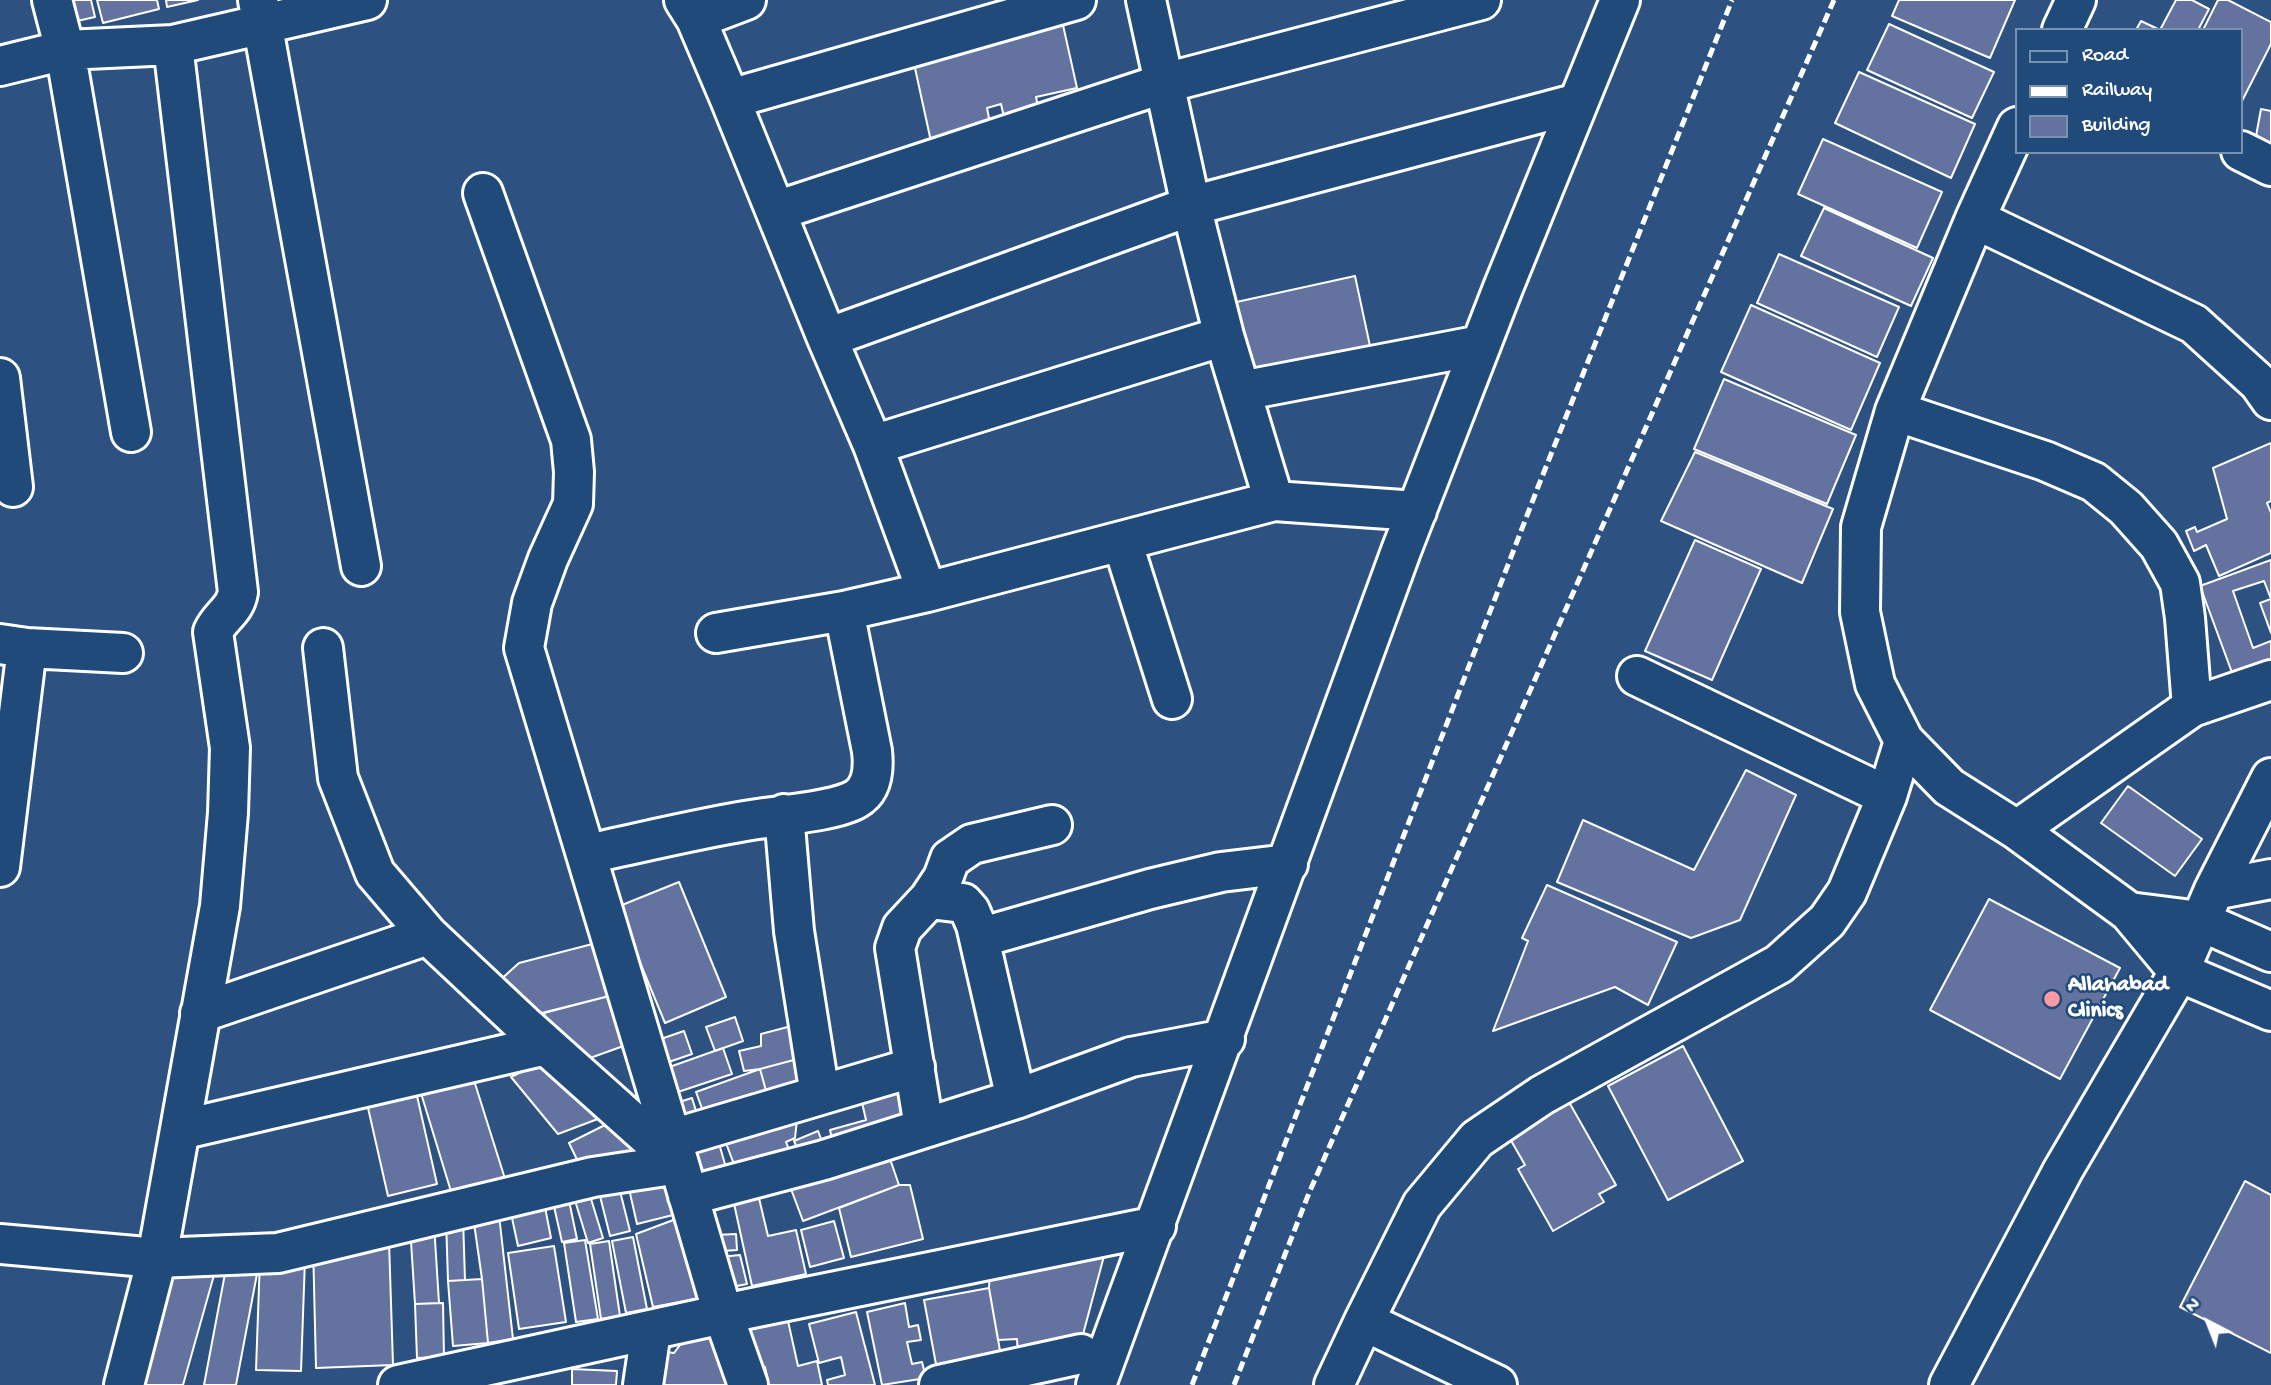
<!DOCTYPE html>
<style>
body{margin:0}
#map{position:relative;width:2271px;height:1385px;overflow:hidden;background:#2d5281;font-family:"Gochi Hand",sans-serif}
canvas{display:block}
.legend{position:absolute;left:2015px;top:28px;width:228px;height:126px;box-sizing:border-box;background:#1f4a7a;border:2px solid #7992af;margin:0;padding:9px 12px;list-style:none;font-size:21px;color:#fff}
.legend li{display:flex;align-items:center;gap:14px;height:35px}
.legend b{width:35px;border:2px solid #7992af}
.north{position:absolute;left:2173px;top:1287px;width:70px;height:70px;-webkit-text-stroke:5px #1f4a7a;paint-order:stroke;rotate:318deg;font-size:19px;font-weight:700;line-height:28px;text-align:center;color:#fff}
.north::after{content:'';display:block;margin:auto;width:24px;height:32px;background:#fff;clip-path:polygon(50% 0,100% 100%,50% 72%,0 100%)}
</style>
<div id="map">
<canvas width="2271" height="1385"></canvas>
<ul class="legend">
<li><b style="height:9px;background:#1f4a7a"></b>Road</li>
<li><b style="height:9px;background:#fff"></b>Railway</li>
<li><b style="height:19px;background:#64729f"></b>Building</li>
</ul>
<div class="north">N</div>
</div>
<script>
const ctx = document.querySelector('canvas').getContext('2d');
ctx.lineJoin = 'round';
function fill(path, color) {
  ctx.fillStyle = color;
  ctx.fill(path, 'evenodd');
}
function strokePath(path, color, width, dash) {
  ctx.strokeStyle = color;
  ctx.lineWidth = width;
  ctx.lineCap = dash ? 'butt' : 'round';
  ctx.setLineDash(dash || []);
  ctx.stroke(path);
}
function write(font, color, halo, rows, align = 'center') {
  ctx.font = font + ' "Gochi Hand",sans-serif';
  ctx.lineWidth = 5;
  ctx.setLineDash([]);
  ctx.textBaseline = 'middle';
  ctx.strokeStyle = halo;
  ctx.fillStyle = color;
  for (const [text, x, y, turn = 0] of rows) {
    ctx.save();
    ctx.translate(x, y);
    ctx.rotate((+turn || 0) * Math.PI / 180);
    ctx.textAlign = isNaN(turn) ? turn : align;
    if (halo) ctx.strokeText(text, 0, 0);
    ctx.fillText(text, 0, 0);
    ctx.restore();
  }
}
const building = new Path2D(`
 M63 0H91L95 17 68 23Z
 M97 0H157L159 9 103 23Z
 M166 0H198L167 7Z
 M1899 0H2015L1990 58 1892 16Z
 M2176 0H2192L2209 9 2198 30H2160Z
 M2218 0H2228L2271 22V44L2241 103V30H2203Z
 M2141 21 2160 30H2136Z
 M1889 24 1994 72 1972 118 1867 70Z
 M1063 25 1077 88 1036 97 1041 122 1007 130 1001 104 987 108 992 133 932 146 913 59Z
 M1859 72 1975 124 1951 178 1835 123Z
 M2261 109 2271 111V150L2254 147Z
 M1823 139 1942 192 1917 248 1798 194Z
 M1824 208 1933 258 1911 306 1801 256Z
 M1779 254 1899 307 1877 357 1757 303Z
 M1355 276 1370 346 1246 373 1232 303Z
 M1751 305 1880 363 1851 430 1721 372Z
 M1724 379 1856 435 1827 504 1694 449Z
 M2271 443V501L2267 503 2271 513V553L2219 576 2206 545 2194 551 2186 531 2195 527 2197 532 2227 519 2213 468Z
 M1695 452 1833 509 1802 583 1661 521Z
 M1695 540 1761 569 1712 680 1645 651Z
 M2271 560V633L2260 603 2271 599 2264 581 2233 591 2253 648 2271 641V665L2234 678 2200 586Z
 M1746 770 1796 795 1740 920 1691 938 1557 882 1583 820 1694 870Z
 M2128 786 2202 839 2175 876 2101 823Z
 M679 882 726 997 665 1023 617 907Z
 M1547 885 1677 942 1648 1005 1615 987 1493 1031 1528 941 1522 938Z
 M1989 899 2120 968 2060 1079 1930 1010Z
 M604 941 617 994 530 1016 498 982 519 963Z
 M617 994 629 1044 579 1062 554 1043 544 1013Z
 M735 1017 743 1041 715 1051 706 1027Z
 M799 1024 805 1057 760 1069 744 1071 739 1051 761 1046V1034Z
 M684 1031 692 1054 663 1064 655 1041Z
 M1683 1046 1743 1161 1668 1200 1608 1086Z
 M723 1048 732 1074 669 1095 661 1070Z
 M805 1057 814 1093 770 1105 760 1069Z
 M550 1058 611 1114 558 1134 511 1077Z
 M760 1069 770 1105 708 1125 696 1092Z
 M472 1074 506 1182 453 1198 420 1090Z
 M415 1087 437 1184 388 1196 366 1099Z
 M901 1088 919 1126 834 1148 830 1130 866 1120 861 1098Z
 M692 1098 700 1124 681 1130 673 1104Z
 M1569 1102 1616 1185 1599 1194 1604 1202 1553 1231 1518 1169 1525 1165 1509 1137Z
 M798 1111 795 1138 786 1142 793 1160 740 1180 724 1138Z
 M617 1119 659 1159 583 1172 569 1143Z
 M818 1131 827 1154 804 1164 794 1141Z
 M718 1140 729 1178 702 1187 690 1149Z
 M888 1153 899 1185 803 1221 791 1189Z
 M667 1170 677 1214 637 1224 627 1180Z
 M2245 1181 2271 1195V1353L2180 1307Z
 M618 1183 630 1231 610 1236 598 1188Z
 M899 1185H910L923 1239 851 1257 839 1208Z
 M588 1189 603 1238 588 1243 573 1194Z
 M567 1191 577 1239 562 1242 551 1193Z
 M758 1194 768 1236 796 1230 806 1274 752 1286 733 1199Z
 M543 1197 551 1238 518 1246 509 1204Z
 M498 1206 513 1339 488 1343 482 1279 472 1209Z
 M463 1218 465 1280 448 1281 446 1219Z
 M676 1219 702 1298 653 1307 636 1234Z
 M834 1221 844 1258 810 1267 801 1230Z
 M434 1224 439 1303 415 1304 410 1226Z
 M736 1234 737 1250 722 1251 716 1235Z
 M633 1237 647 1309 626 1313 612 1241Z
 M585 1240 598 1319 576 1322 564 1243Z
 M389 1241 393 1365 316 1368 313 1244Z
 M609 1241 620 1316 601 1319 590 1244Z
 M554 1246 566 1322 519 1329 508 1253Z
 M740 1255 747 1284 727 1288 720 1257Z
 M1104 1256 1078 1353 1018 1358 1017 1339 998 1340 989 1288 990 1271Z
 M260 1258 305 1259 301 1371 256 1370Z
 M260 1258 236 1385H204L227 1263Z
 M173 1267 216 1268 183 1385H140Z
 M482 1279 488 1343 453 1346 448 1281Z
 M989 1288 1002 1362 938 1375 924 1300Z
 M443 1303 444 1357 417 1358 415 1304Z
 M905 1303 909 1327 918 1325 921 1340 907 1342 912 1364 922 1362 926 1378 882 1385 867 1312Z
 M856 1312 875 1385H828L827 1380 845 1375 841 1357 819 1363 809 1324Z
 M788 1321 798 1366 817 1361 822 1385H758V1383L768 1381 765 1367 753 1369 744 1331Z
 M727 1332 741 1385H648L651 1350 674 1353 689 1333Z
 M572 1369 617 1371 616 1385H572Z`);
fill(building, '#64729f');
strokePath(building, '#fff', 2);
const minor = new Path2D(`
 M52 0 65 50 131 432
 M258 0 361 566
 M684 0 696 19 730 99 827 338 873 445 927 592 1274 501 1417 511
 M1146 0 1191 206 1224 336 1274 501
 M696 19 746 0
 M2062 30 2076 0
 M0 66 65 50 173 45 367 0
 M730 99 1076 0
 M2017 127 1975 219 1895 411 1861 527 1860 612 1875 684 1904 741 1949 787 2017 830 2129 912 2179 972 2271 1011
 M2241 151 2271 166
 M776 211 1165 83 1481 0
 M1975 219 2194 324 2259 383 2271 400
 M827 338 1191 206 1578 103
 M0 378 13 487
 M1241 391 1481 345
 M1895 411 2045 461 2094 482 2126 508 2159 545 2180 583 2185 618 2192 707 2017 830
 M873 445 1224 336
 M1122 541 1172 699
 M716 633 844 611 927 592
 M0 644 27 648 123 653
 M323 648 338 778 375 873 428 935 527 1028 679 1164 723 1314 748 1385
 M1637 676 1887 796
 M2192 707 2271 680
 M784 814 794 931 820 1095
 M587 854C639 843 692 830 745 821 772 816 834 812 856 799 873 789 874 769 872 751L844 611
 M0 867 27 648
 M2214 890 2271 879
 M929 899 963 903 970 911 976 925 1016 1099
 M2129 912 2200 921 2271 952
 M979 938 1150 889 1221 872 1288 864
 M200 1013 428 935
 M924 1127 895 948 902 928 929 899 943 878 950 859 972 844 1052 825
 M180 1130 546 1045
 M672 1139 915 1067
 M688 1196 824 1160 1016 1099 1131 1057 1225 1039
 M0 1244 157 1258 278 1253 593 1177 679 1164 524 648 532 603 548 559 573 504 574 472 571 440 483 193
 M1364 1321 1497 1385
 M124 1385 157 1258 220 906 228 813 230 748 213 632C220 616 235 611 238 592L173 45
 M398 1385 723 1314 1156 1226
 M643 1385 651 1331
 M939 1385 1081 1354
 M1096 1385 1401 551 1503 288 1620 0
 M1334 1385 1364 1321 1422 1205 1477 1139 1542 1095 1779 964 1827 921 1847 892 1887 796 1904 741
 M1949 1385 2063 1170 2179 972 2214 890 2271 778`);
strokePath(minor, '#fff', 44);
strokePath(minor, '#1f4a7a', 38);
strokePath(new Path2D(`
 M1192 1385 1538 487 1732 0
 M1234 1385 1309 1193 1834 0`), '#fff', 5, [10, 5]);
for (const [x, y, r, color] of [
 [2052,999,9,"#ff9aa2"]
]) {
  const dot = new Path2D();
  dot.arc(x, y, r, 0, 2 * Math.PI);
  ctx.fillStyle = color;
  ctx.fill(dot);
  strokePath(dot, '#1f4a7a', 2.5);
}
write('bold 23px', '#fff', '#1f4a7a', [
 ["Allahabad",2068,986],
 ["Clinics",2068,1012]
], 'left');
</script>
